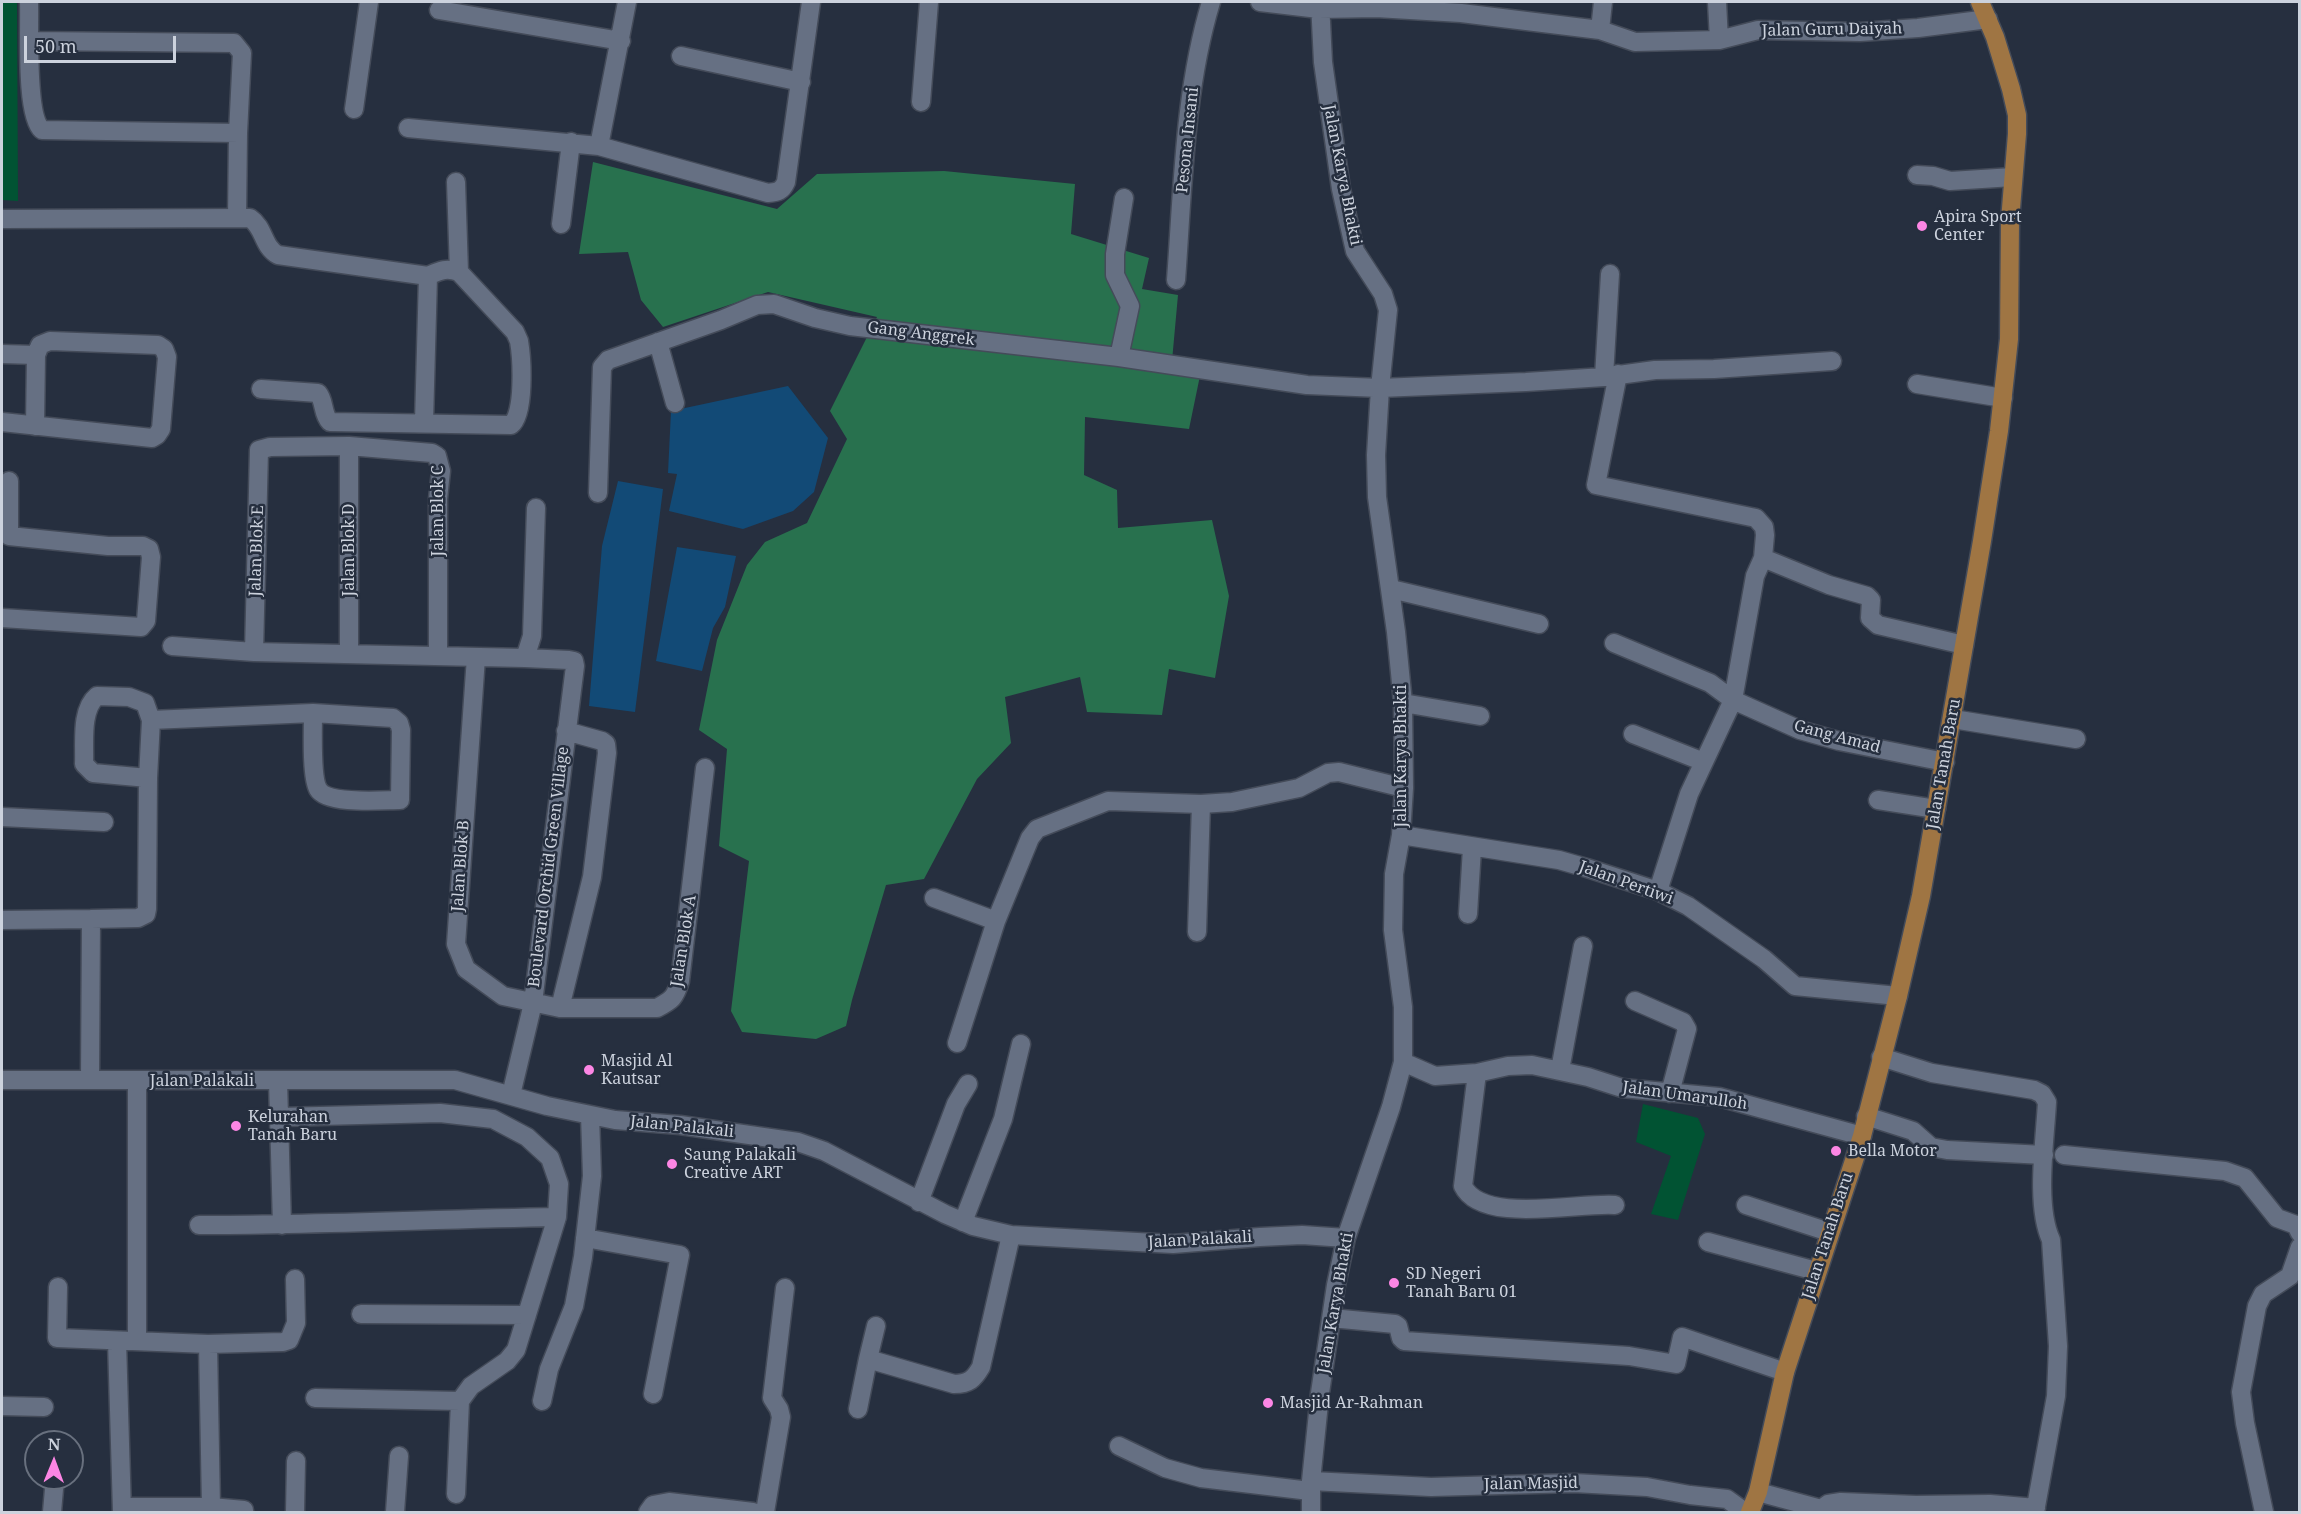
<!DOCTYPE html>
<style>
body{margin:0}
#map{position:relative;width:2301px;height:1514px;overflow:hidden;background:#262f3f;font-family:"Noto Serif",serif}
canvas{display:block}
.frame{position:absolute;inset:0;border:3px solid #ccd2dd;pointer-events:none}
.north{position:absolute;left:24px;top:1430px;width:60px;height:60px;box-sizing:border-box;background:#262f3f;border:2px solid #68707e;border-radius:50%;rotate:1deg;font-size:16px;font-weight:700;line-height:24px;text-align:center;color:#ccd2dd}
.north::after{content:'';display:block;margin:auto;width:21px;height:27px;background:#fc86e4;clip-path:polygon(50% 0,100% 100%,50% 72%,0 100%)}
.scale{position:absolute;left:24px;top:36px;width:152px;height:27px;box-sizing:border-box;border:3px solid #ccd2dd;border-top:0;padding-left:8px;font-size:18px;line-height:21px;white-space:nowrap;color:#ccd2dd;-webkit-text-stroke:4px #262f3f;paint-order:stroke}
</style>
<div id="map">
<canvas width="2301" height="1514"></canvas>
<div class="frame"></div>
<div class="north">N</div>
<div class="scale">50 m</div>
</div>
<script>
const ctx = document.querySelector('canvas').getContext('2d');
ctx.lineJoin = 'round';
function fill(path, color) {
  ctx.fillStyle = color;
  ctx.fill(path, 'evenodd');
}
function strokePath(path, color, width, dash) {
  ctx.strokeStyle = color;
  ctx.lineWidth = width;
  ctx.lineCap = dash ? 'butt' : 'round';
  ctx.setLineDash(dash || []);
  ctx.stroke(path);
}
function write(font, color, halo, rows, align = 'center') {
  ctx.font = font + ' "Noto Serif",serif';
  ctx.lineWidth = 5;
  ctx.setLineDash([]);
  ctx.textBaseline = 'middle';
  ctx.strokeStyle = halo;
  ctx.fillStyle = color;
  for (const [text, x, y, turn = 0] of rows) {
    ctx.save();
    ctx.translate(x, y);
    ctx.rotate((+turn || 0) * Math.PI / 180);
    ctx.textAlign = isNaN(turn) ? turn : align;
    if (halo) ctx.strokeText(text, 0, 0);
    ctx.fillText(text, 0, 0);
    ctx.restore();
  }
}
fill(new Path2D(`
 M2 2H17L18 201 2 200Z
 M1643 1104 1698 1118 1705 1134 1678 1220 1651 1214 1671 1156 1636 1142Z`), '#015333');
fill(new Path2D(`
 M593 162 777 209 817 174 944 171 1075 184 1071 234 1149 258 1142 289 1178 295 1172 361 1202 366 1189 429 1085 417 1084 475 1117 490 1118 528 1212 520 1229 596 1215 678 1169 669 1162 715 1087 712 1080 677 1005 697 1011 743 977 779 924 879 886 885 852 1000 846 1026 816 1039 742 1032 731 1011 749 861 719 846 727 749 699 730 717 640 747 565 765 542 807 523 847 439 830 411 877 317 768 292 663 327 641 300 628 252 579 254Z`), '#28714e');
fill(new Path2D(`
 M788 386 828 438 814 492 793 511 743 529 669 511 677 474 668 473 671 411Z
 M618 481 663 489 635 712 589 706 602 546Z
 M677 547 736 556 725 607 713 628 702 671 656 661Z`), '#124a76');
const minor = new Path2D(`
 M29 2C30 28 25 115 42 130L238 133
 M1260 2 1319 9 1376 8 1461 13 1600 30 1635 42 1719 40 1758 30 1860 32 1918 28 1988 19
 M1717 2 1719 40
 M439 10 621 41
 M1600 30 1603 2
 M30 41 234 43 242 53 238 133 237 218
 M681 56 801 82
 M921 102 929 2
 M354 109 369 2
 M408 128 599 146 768 193C778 192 782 191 786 182L811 2
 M599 146 627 2
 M1917 175 1933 176 1950 181 2013 177
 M456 182 459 272
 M2 219 250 218C265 228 262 246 278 255L428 276C439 271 446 267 459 272L515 332 519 341C522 359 525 414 511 425L330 422C322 414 325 401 318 393L261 389
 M561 224 571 142
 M1176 280C1183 187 1184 91 1211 2
 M658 342 675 403
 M2 354 36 355
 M1119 357 1130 306 1115 275V254L1124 198
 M1618 374 1596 485 1756 518 1764 527 1765 535 1763 558 1755 576 1733 700 1689 794 1658 891
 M1604 377 1610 274
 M1917 384 2003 398
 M2 422 152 438 157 435 161 429 167 357 164 349 158 345 50 341 40 345 36 355 35 426
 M424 422 428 276
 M598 493 602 367 608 360 721 320 757 305 774 304 815 318 850 326 1119 357 1307 385 1380 388 1526 382 1604 377 1655 370 1714 369 1832 361
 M1763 558 1829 585 1867 596 1871 600 1870 618 1878 625 1964 645
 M1391 589 1539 624
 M2 618 141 627 146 621 151 557 149 549 143 546H108L9 536V481
 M1614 643 1710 683 1733 700 1800 730 1839 741 1945 762
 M172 646 254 652 525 658 532 636 536 508
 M254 652 259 450 270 447 349 446 432 453 437 456 441 471 438 499V654
 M349 654V446
 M476 657 456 944 466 969 503 996 560 1008H657C672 1000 675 998 680 981L705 768
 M1403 703 1480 716
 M1953 719 2076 739
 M1633 734 1704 762
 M148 778 93 773 84 764C85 744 80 710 97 696L129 697 145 703 151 720
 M1878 800 1936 809
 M2 817 104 822
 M1401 835 1559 860 1587 868 1658 891 1688 906 1764 959 1795 986 1898 996
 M934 898 996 921 1030 838 1037 829 1108 801 1201 804 1232 802 1299 788 1328 773 1339 772 1404 788
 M1468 914 1472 848
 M2 920 91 919
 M1197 932 1201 804
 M1635 1001 1683 1022 1687 1029 1670 1093
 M560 1008 592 877 607 753 606 744 602 741 566 731
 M957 1043 996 921
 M1881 1057 1932 1073 2034 1090 2042 1094 2047 1102C2045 1141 2035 1205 2051 1240L2058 1346 2056 1396 2035 1512
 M1403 1062 1435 1076 1477 1073 1508 1066 1532 1065 1588 1077 1622 1088 1719 1097 1862 1136
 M1560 1070 1583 946
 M1477 1073 1463 1186C1482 1225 1579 1202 1615 1205
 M2 1080H455L547 1106 615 1120 680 1125 798 1142 824 1151 945 1214 973 1226 1011 1235 1173 1244 1260 1237 1302 1235 1346 1238
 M90 1080 91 919 138 918 146 914 147 909 148 778 151 720 313 713 393 718 399 723 401 730 400 800C383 800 327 805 318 789 311 776 313 730 313 713
 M137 1081V1341
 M278 1081 282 1225
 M511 1095 533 1003 575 666 574 661 569 660 525 658
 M1866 1116 1913 1131 1931 1147 1947 1150 2044 1155
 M280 1117 440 1113 493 1119 527 1137 550 1158 559 1184 557 1217 516 1350 507 1361 471 1386 460 1401 456 1494
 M2064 1155 2225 1171 2245 1178 2277 1218 2296 1225 2300 1233
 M919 1202 956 1104 968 1084
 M1746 1205 1829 1232
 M963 1222 1003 1119 1021 1044
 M199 1225C318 1225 437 1219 557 1217
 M585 1238 680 1255 653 1394
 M1708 1242 1816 1271
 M58 1287 57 1338 208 1344 283 1342 289 1340 296 1323 295 1279
 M361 1314 527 1315
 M1331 1318 1395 1324 1398 1326 1401 1338 1404 1341 1629 1356 1676 1364 1682 1337 1785 1372
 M876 1326 868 1359 954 1384C969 1384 974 1379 981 1367L1011 1235
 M117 1341 122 1512
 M208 1344 211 1507
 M315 1398 460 1401
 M542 1401 549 1369 574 1306 583 1257 592 1176 590 1115
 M2 1406 44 1407
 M858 1409 868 1359
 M1119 1446 1165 1468 1201 1478 1310 1491
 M1311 1481 1431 1487 1574 1483 1647 1487 1690 1495 1727 1499 1745 1512
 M1758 1492 1821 1509
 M122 1507H211L244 1510
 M52 1512 54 1489
 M295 1512 296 1461
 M395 1512 399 1456
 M648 1512 653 1505 669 1502 753 1512
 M765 1512 781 1417 779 1409 772 1398 785 1288
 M1311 1512V1481L1320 1393 1336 1285 1346 1238 1391 1107 1403 1062V1007L1393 930 1394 874 1401 835 1404 788 1403 703 1396 632 1377 497 1376 455 1380 388 1388 310 1383 294 1355 251 1341 189 1323 62 1320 2
 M1820 1512 1821 1509 1828 1504 1841 1502 1916 1505 1990 1504 2036 1508
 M2264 1512 2245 1423 2241 1392 2257 1306 2263 1294 2290 1276 2300 1247`);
const major = new Path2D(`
 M1750 1512 1758 1492 1785 1372 1862 1136 1898 996 1921 896 1982 541 1999 431 2009 339 2010 221 2017 134V115L2011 89 1995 37 1980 2`);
strokePath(minor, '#444b59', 21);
strokePath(major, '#444b59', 21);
strokePath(minor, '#667083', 18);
strokePath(major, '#9f7543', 18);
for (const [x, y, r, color] of [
 [1922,226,6,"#fc86e4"],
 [589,1070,6,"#fc86e4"],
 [236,1126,6,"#fc86e4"],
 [1836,1151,6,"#fc86e4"],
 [672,1164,6,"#fc86e4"],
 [1394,1283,6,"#fc86e4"],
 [1268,1403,6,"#fc86e4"]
]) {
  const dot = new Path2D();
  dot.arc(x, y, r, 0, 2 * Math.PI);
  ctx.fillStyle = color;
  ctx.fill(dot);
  strokePath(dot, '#262f3f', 2);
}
write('16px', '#ccd2dd', '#262f3f', [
 ["Jalan Guru Daiyah",1832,30,-1],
 ["Pesona Insani",1188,140,-84],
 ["Jalan Karya Bhakti",1342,175,79],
 ["Gang Anggrek",921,334,7],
 ["Jalan Blok C",438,511,-90],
 ["Jalan Blok D",349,550,-90],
 ["Jalan Blok E",257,551,-88],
 ["Gang Amad",1837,737,15],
 ["Jalan Karya Bhakti",1401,756,-90],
 ["Jalan Tanah Baru",1944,764,-80],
 ["Jalan Blok B",461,866,-86],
 ["Boulevard Orchid Green Village",549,867,-83],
 ["Jalan Pertiwi",1626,883,20],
 ["Jalan Blok A",684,941,-81],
 ["Jalan Palakali",202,1081],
 ["Jalan Umarulloh",1685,1096,8],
 ["Jalan Palakali",682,1127,6],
 ["Jalan Tanah Baru",1828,1236,-72],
 ["Jalan Palakali",1200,1240,-3],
 ["Jalan Karya Bhakti",1336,1303,-80],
 ["Jalan Masjid",1531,1484,-1]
]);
write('16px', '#ccd2dd', '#262f3f', [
 ["Apira Sport",1934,217],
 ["Center",1934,235],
 ["Masjid Al",601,1061],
 ["Kautsar",601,1079],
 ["Kelurahan",248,1117],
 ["Tanah Baru",248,1135],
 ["Bella Motor",1848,1151],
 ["Saung Palakali",684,1155],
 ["Creative ART",684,1173],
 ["SD Negeri",1406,1274],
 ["Tanah Baru 01",1406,1292],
 ["Masjid Ar-Rahman",1280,1403]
], 'left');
</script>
